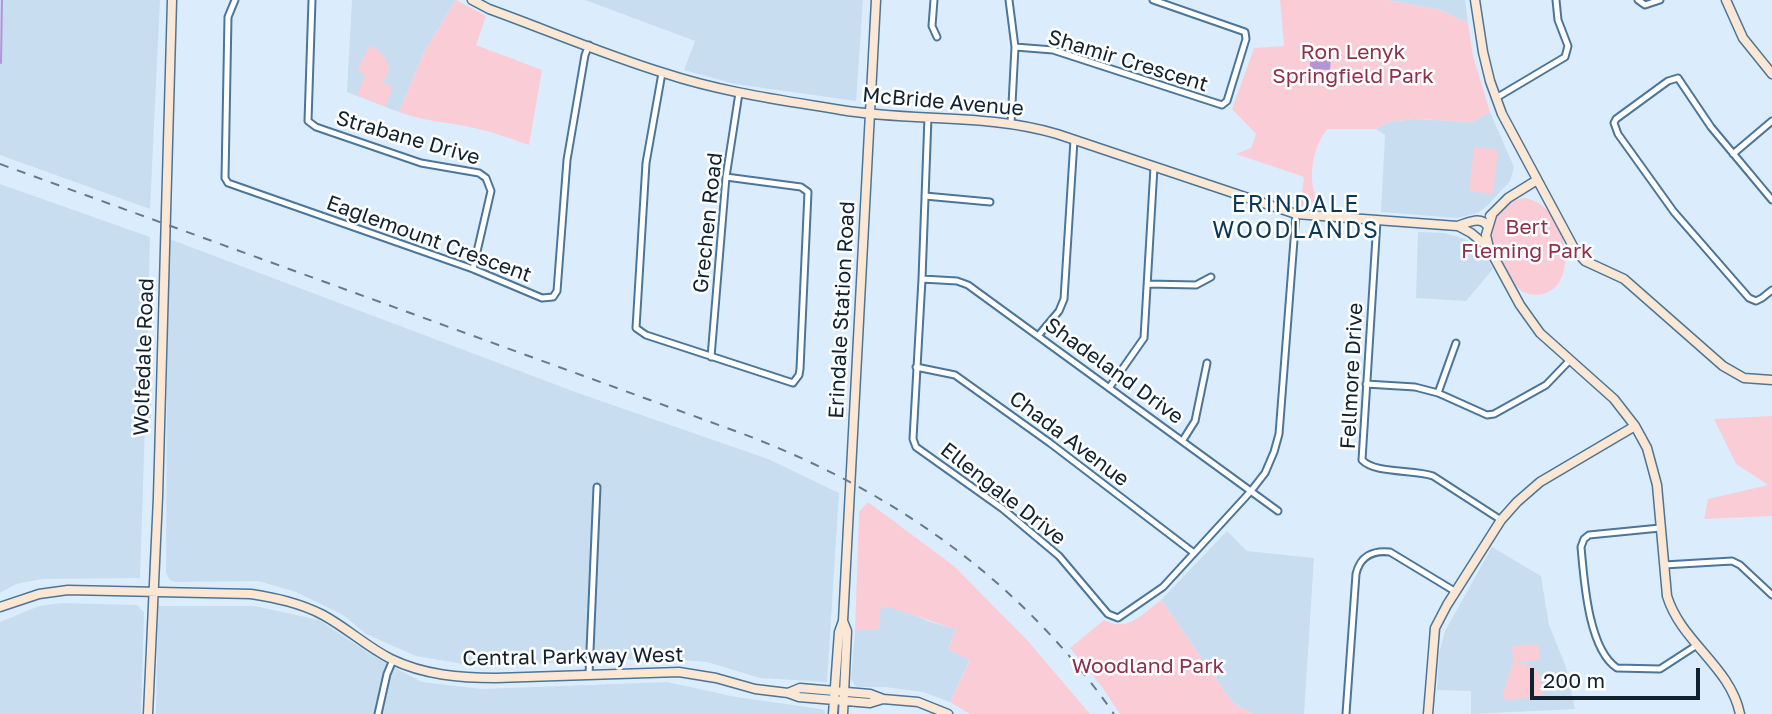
<!DOCTYPE html>
<style>
body{margin:0}
#map{position:relative;width:1772px;height:714px;overflow:hidden;background:#dbedfd;font-family:"Golos Text",sans-serif}
canvas{display:block}
.scale{position:absolute;left:1530px;top:668px;width:170px;height:32px;box-sizing:border-box;border:4px solid #102130;border-top:0;padding-left:9px;font-size:21px;line-height:24px;white-space:nowrap;color:#102130;-webkit-text-stroke:5px #fff;paint-order:stroke}
</style>
<div id="map">
<canvas width="1772" height="714"></canvas>
<div class="scale">200 m</div>
</div>
<script>
const ctx = document.querySelector('canvas').getContext('2d');
ctx.lineJoin = 'round';
function fill(path, color) {
  ctx.fillStyle = color;
  ctx.fill(path, 'evenodd');
}
function strokePath(path, color, width, dash) {
  ctx.strokeStyle = color;
  ctx.lineWidth = width;
  ctx.lineCap = dash ? 'butt' : 'round';
  ctx.setLineDash(dash || []);
  ctx.stroke(path);
}
function write(font, color, halo, rows, align = 'center') {
  ctx.font = font + ' "Golos Text",sans-serif';
  ctx.lineWidth = 5;
  ctx.setLineDash([]);
  ctx.textBaseline = 'middle';
  ctx.strokeStyle = halo;
  ctx.fillStyle = color;
  for (const [text, x, y, turn = 0] of rows) {
    ctx.save();
    ctx.translate(x, y);
    ctx.rotate((+turn || 0) * Math.PI / 180);
    ctx.textAlign = isNaN(turn) ? turn : align;
    if (halo) ctx.strokeText(text, 0, 0);
    ctx.fillText(text, 0, 0);
    ctx.restore();
  }
}
fill(new Path2D(`
 M0 0H160L150 209 0 155Z
 M352 0H456L424 52 399 112 347 92Z
 M585 0H863L856 101 735 84 684 70 695 41Z
 M1386 0H1465L1468 23 1440 10Z
 M1490 112 1514 167 1510 181 1487 206 1478 213 1457 218 1381 212 1385 135 1376 129 1388 122 1415 119 1472 122Z
 M0 184 150 237 147 363H151V424H145L140 578 43 579 16 584 0 593Z
 M1418 232 1444 233 1465 239 1483 251 1493 269 1466 301 1416 298Z
 M172 240 578 393 768 459 839 493 827 682 760 678 707 662 658 658 508 665 463 664 416 656 366 634 343 615 296 592 258 581 175 582 170 580 166 573 167 380 170 241Z
 M1227 531 1247 551 1314 558 1304 714H1253L1233 703 1161 600Z
 M1492 547 1541 576 1549 625 1566 667 1575 709 1471 714V691L1437 690 1439 654 1445 631Z
 M62 603 137 605 144 612 141 714H0V622L39 606Z
 M158 606H255L319 620 375 657 422 682 482 689 667 682 736 697 821 709 825 711V714H156Z
 M880 606 902 610 930 622 956 629 948 649 970 659 950 702 923 692 885 687H856L851 679 855 630H878Z`), '#c9ddf0');
fill(new Path2D(`
 M456 0 486 16 476 45 542 70 529 145C509 138 490 131 470 127 446 122 423 121 399 112L424 52Z
 M1280 0H1386L1440 10 1468 23 1473 56 1490 112 1472 122 1415 119 1388 122 1376 129H1327C1311 150 1305 187 1323 210L1300 207 1304 177 1236 154 1251 148 1256 134 1232 109 1254 48 1284 46Z
 M369 46C386 51 396 71 382 82L393 87 385 107 357 95 365 75 357 70Z
 M1474 147 1498 150 1493 194 1469 191Z
 M1524 198C1558 202 1577 257 1558 284 1548 297 1527 299 1516 286 1510 280 1507 270 1503 262 1494 245 1483 226 1501 209 1508 202 1514 199 1524 198Z
 M1772 416V516L1704 519 1708 499 1768 485 1736 464 1714 419Z
 M868 502 954 566 1028 641 1090 714H970L950 702 970 660 948 649 956 629C930 622 907 611 881 606L878 630H855L859 512Z
 M1161 600 1233 703 1253 714H1120L1102 687 1070 648 1104 620C1127 633 1142 614 1161 600Z
 M1538 644 1540 660 1513 662 1528 665 1539 673 1543 696 1506 700 1502 696 1513 662 1512 646Z`), '#facdd6');
fill(new Path2D(`
 M1310 56 1331 57 1330 70 1310 69Z`), '#b394d7');
strokePath(new Path2D(`
 M1 63 2 0`), '#b394d7', 2);
const street = new Path2D(`
 M235 0 228 17 225 178 228 183 473 269 542 298 553 297 557 291 567 160 585 55 589 45
 M312 0 308 121 316 127 421 163 479 173 486 178 491 191 473 269
 M934 0 932 26 937 37
 M1009 0 1015 47 1011 123
 M1638 0 1645 5 1660 0
 M1015 47 1053 50 1222 105 1227 101 1246 39 1245 32 1153 0
 M662 73 646 163 636 328 646 335 793 383 799 375 800 369 808 192 801 187 726 177
 M1496 98 1565 57 1568 46 1558 20 1556 0
 M928 117 922 279 913 439 916 447 1003 509 1059 556 1108 614 1118 618 1163 587 1251 491 1265 473 1274 452 1279 434 1296 214
 M1733 154 1772 121
 M925 196 990 202
 M1772 200 1711 127 1678 78 1668 81 1616 119 1614 123 1618 134 1674 212 1749 298 1756 301 1762 298 1772 290
 M1377 221 1362 460C1375 474 1414 469 1433 476L1501 520
 M922 279 957 281 968 285 1278 511
 M1148 284 1196 285 1211 277
 M1038 336 1059 311 1064 299 1074 140
 M711 357 726 177 739 93
 M916 367 955 375 1050 443 1194 553
 M1366 384 1415 387 1438 393 1487 415 1494 414 1546 385 1570 360
 M1109 388 1144 338 1154 167
 M1438 393 1456 343
 M1183 440 1195 421 1207 363
 M1660 528 1589 535 1584 539 1581 547C1584 579 1588 649 1617 668L1660 669 1697 645
 M1664 565 1732 561 1740 565 1772 595
 M589 674 597 487
 M378 714 387 674 393 660
 M1346 714 1356 574C1360 556 1373 550 1390 552L1456 592`);
const secondary = new Path2D(`
 M472 0 489 9C547 30 605 55 664 73 721 92 781 100 841 110 913 122 987 113 1057 134L1296 214 1457 226C1468 223 1481 215 1488 227
 M1475 0 1483 52 1490 81 1502 114 1575 250 1585 261 1624 279 1723 366 1744 378 1772 380
 M1726 0 1743 38 1772 74
 M1492 215 1486 235 1489 248 1520 305 1540 333 1614 399 1635 426 1647 448 1657 485 1667 596C1681 642 1730 666 1740 714
 M1490 216 1508 198 1537 180
 M1458 226 1471 233 1489 248
 M0 607 39 594 68 590 251 594C276 598 300 603 323 615 347 628 367 647 391 659 424 675 460 678 496 678L679 672 716 678 755 689 788 693 799 697 870 703 883 699
 M843 621 847 631 843 714
 M788 693 800 688 870 694 883 699 918 702 948 714
 M148 714 158 497 172 0
 M833 714 839 632 843 621 876 0
 M1428 714 1435 628 1447 605 1501 520 1517 502 1540 482 1635 426`);
strokePath(street, '#4b7599', 9);
strokePath(secondary, '#4b7599', 11);
strokePath(street, '#fff', 5);
strokePath(secondary, '#fbe7d3', 8);
strokePath(new Path2D(`
 M0 164 738 432C891 489 1020 579 1114 714`), '#687a89', 2, [9, 9]);
write('21px', '#8e2f4c', '#fff', [
 ["Ron Lenyk",1353,52],
 ["Springfield Park",1353,76],
 ["Bert",1527,227],
 ["Fleming Park",1527,251],
 ["Woodland Park",1148,666]
]);
write('21px', '#102130', '#fff', [
 ["Shamir Crescent",1128,61,17],
 ["McBride Avenue",943,102,5],
 ["Strabane Drive",408,138,16],
 ["Grechen Road",708,223,-84],
 ["Eaglemount Crescent",429,239,20],
 ["Erindale Station Road",842,310,-87],
 ["Wolfedale Road",144,357,-88],
 ["Shadeland Drive",1114,371,36],
 ["Fellmore Drive",1352,376,-87],
 ["Chada Avenue",1069,439,37],
 ["Ellengale Drive",1003,494,38],
 ["Central Parkway West",573,657,-1]
]);
ctx.letterSpacing = '2px';
write('23px', '#0c3858', '#fff', [
 ["ERINDALE",1296,205],
 ["WOODLANDS",1296,231]
]);
ctx.letterSpacing = '0px';
</script>
